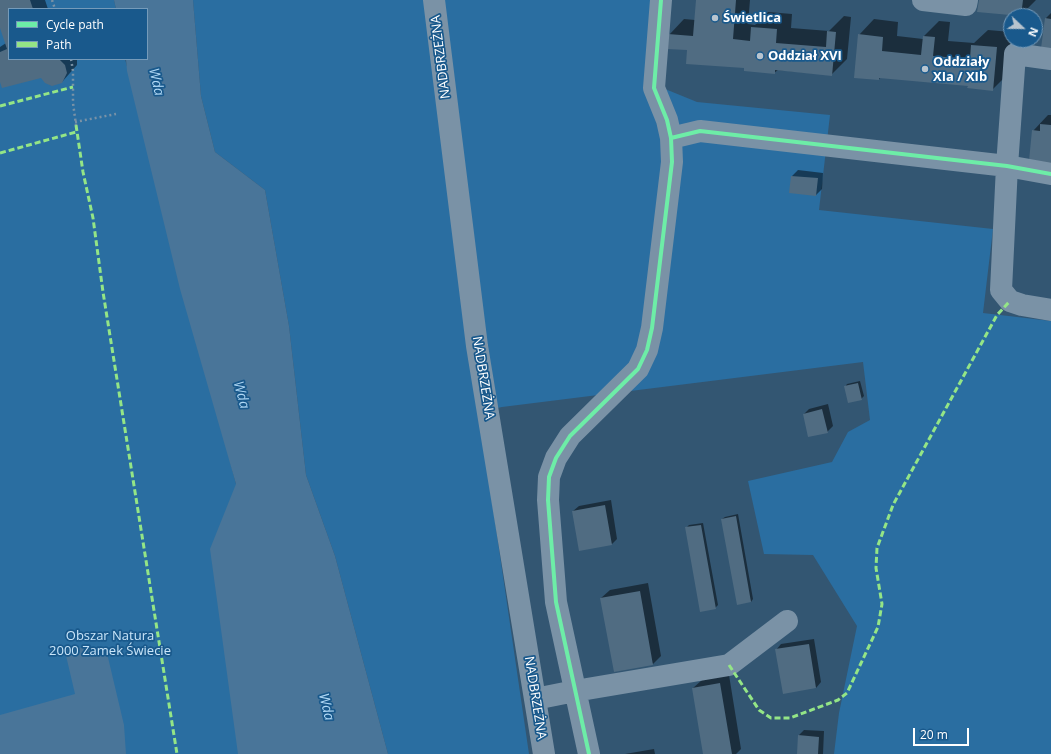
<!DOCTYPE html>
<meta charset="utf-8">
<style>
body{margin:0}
#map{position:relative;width:1051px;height:754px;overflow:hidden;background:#335672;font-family:"Open Sans",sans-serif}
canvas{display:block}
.legend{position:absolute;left:8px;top:8px;width:140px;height:52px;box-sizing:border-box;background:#19598c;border:1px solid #759bba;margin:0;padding:5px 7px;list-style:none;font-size:12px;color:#fff}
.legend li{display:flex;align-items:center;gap:8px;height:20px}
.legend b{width:20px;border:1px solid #759bba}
.north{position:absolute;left:1003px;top:8px;width:40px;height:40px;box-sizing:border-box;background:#19598c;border:1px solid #759bba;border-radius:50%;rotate:112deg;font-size:11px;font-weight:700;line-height:16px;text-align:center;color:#fff}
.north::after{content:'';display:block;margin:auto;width:14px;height:18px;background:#b8c4ce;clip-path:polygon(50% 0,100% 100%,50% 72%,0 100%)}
.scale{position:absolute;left:913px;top:728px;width:56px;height:18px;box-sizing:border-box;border:2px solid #fff;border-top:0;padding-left:5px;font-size:12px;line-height:14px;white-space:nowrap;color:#fff;-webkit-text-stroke:3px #19598c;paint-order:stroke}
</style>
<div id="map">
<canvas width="1051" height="754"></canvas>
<ul class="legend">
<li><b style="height:5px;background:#6deda7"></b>Cycle path</li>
<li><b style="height:5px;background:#94e586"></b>Path</li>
</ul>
<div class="north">N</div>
<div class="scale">20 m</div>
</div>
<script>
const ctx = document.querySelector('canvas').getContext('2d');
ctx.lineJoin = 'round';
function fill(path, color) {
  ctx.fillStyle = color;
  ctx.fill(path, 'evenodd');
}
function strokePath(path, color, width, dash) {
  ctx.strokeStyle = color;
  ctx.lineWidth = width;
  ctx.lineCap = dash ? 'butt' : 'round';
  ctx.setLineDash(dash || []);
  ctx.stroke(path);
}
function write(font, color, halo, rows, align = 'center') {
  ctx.font = font + ' "Open Sans",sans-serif';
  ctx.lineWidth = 3.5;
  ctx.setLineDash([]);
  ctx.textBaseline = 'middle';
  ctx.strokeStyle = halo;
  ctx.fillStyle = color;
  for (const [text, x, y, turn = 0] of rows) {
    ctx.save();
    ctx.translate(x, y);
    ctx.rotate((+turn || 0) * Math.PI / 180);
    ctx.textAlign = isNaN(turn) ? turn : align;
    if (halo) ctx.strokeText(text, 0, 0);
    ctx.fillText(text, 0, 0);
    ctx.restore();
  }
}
fill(new Path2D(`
 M0 0H114L116 9H9V59H125L236 484 245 754H0Z
 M193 0H654L648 82 697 102 830 115 819 210 993 229 983 313 1051 321V754H834L839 713 857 626 813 555 764 554 748 481 832 462 848 432 870 420 863 362 502 407 479 412 529 754H388L335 556 306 475 289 326 265 190 215 152 201 96Z`), '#2a6ea1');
fill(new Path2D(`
 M114 0H193L201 96 215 152 265 190 289 326 306 475 335 556 388 754H238L210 549 236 484 180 289 127 71 126 59H147V9H116Z
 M64 647 106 649 124 725 126 754H0V715L75 694Z`), '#497599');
fill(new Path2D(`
 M0 0H45L48 9H9V59H77V65L62 82 41 77 0 79V47L6 43 0 25Z
 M697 0H750L748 24 755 25 768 12 792 14 791 28 829 31 844 16 851 17 847 59 831 75 778 70 774 73 688 49 669 35 684 19 695 20Z
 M980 0H1036L1021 15Z
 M1051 13V56L1046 18Z
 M874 19 898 22 897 36 923 39 924 36 939 21 950 22 948 41 974 43 988 30 1011 32 1008 74 992 90 969 85 881 77 879 79 859 35Z
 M1048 115H1051V166L1033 131Z
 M798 170 823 173 822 189 816 195 791 192 792 176Z
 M860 381 864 396 861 399 845 387 847 384Z
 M828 404 833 426 827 432 804 414 809 409Z
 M611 500 617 539 612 544 573 511 579 506Z
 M738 514 753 599 751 602 722 519 725 517Z
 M703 523 718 605 715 608 686 528 689 525Z
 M648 583 661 656 653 664 601 598 610 590Z
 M814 639 821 682 816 688 776 650 781 644Z
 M729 675 741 749 736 754H704L693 688 702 680Z
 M804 730 824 731 823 754H798L799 735Z
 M654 749 655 754H625Z`), '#0007');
fill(new Path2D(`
 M0 0H30L33 9H9V59H59L65 65 67 73 62 83 52 86 45 83 41 78 2 88 0 82V52L7 49 0 28Z
 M696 0H736L733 39 750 41 751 27 777 29 776 43 826 47 827 31 836 32 832 76 775 70V74L744 71V68L686 64 687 50 667 49 668 34 693 36Z
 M979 0H1023L1021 16 977 12Z
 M1045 18 1051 19V57L1040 56Z
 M858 34 883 37 882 51 921 55 923 36 935 37 933 56 970 59 971 45 997 47 993 91 967 88 968 86 879 78V80L854 78Z
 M1040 124 1051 125V167L1029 161 1032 130 1040 131Z
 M791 176 818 178 816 196 789 193Z
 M858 383 862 400 848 403 844 386Z
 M822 409 828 433 808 437 803 414Z
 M605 505 612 545 579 551 572 511Z
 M736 516 751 602 737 605 721 519Z
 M701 525 716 609 700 612 685 527Z
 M640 591 653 665 614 672 600 598Z
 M809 644 816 688 783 694 775 649Z
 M720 683 732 754H703L692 688Z
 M798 735 819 737 818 754H797Z`), '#506c82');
strokePath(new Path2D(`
 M52 0 55 9
 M71 59 73 71V103L76 125
 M75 122 116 114`), '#7a92a6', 2.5, [2, 3]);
strokePath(new Path2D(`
 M434 0 477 346 544 754
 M923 0 966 5 967 0
 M1051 59 1015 54 1007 166 1001 290 1010 301 1022 305 1051 310
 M671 138 700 131 1007 166 1051 174
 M535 699 575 691 729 665 787 621
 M589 754 556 602 548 500 549 477 556 458 570 436 638 369 647 350 652 328 672 162 671 138 667 120 654 88 661 0`), '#7a92a6', 22);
strokePath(new Path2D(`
 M0 106 73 87
 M76 125 83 172 93 218 103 292 177 754
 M0 153 76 132
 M729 665 759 710 771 718H790L838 700 847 693 878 627 882 604 876 568 877 548 893 505 997 315 1010 301`), '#94e586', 3, [6, 3]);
strokePath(new Path2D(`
 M671 138 700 131 1007 166 1051 174
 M589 754 556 602 548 500 549 477 556 458 570 436 638 369 647 350 652 328 672 162 671 138 667 120 654 88 661 0`), '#6deda7', 4);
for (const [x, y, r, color] of [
 [715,18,4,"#b8c4ce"],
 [760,56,4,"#b8c4ce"],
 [925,69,4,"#b8c4ce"]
]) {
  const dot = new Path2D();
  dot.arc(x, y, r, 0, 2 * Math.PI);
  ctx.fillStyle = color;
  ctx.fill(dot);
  strokePath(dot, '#19598c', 1.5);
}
write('bold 13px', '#fff', '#19598c', [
 ["Świetlica",723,18],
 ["Oddział XVI",768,56],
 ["Oddziały",933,62],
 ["XIa / XIb",933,77]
], 'left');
write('13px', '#fff', '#19598c', [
 ["NADBRZEŻNA",441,57,-97],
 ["NADBRZEŻNA",483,378,81],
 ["NADBRZEŻNA",535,698,81]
]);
write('13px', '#cae6fa', '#19598c', [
 ["Obszar Natura",110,636],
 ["2000 Zamek Świecie",110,651]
]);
write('italic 14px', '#b0d8f5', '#19598c', [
 ["Wda",156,82,77],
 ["Wda",241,395,75],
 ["Wda",326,707,76]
]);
</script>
